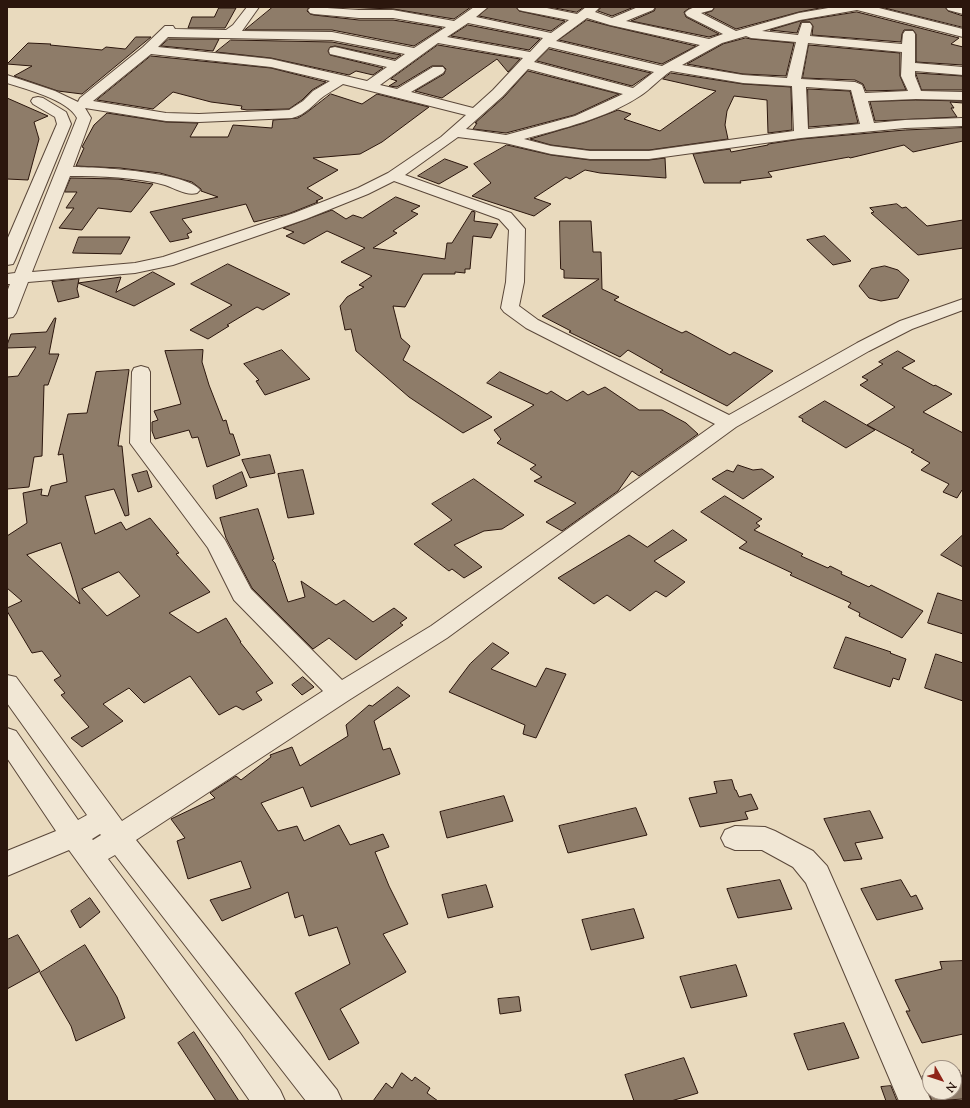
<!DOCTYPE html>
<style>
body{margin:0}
#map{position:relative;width:970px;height:1108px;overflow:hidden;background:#e9dabe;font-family:"Sorts Mill Goudy",serif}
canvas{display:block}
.frame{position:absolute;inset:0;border:8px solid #2b160d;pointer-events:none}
.north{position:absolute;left:922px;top:1060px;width:40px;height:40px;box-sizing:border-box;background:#f1e7d5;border:1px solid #a29385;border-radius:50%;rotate:129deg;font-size:11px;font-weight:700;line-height:16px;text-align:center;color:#2b160d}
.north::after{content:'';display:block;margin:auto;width:14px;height:18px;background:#8f2418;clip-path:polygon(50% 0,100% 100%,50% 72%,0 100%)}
</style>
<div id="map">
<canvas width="970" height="1108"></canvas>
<div class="frame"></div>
<div class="north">N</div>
</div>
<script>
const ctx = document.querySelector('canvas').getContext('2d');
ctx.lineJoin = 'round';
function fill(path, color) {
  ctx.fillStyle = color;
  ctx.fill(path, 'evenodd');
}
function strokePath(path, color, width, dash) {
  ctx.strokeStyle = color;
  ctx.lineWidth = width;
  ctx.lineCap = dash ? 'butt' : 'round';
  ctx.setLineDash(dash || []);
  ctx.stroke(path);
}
const building = new Path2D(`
 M273 7H309L307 11 310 14 314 15 359 20H393L442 28 414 46 332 30H245Z
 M335 7H471L454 19 393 9Z
 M489 7H516L519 11 565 21 551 31 479 16Z
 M550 7H584L577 12Z
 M602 7H634L612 16 598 11Z
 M656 7H691L684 12 686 17 719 34 709 37 631 21 654 11Z
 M715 7H825L799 12 736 29 705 13 712 11Z
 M881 7H945L948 11 963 16V27Z
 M219 8H236L225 28H188L192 17H214Z
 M857 12 959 38 951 44 963 47V65L916 62V34L913 30H904L902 34 901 42 812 35 813 26 810 22H801L797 33 770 30 800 21Z
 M587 20 610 26 696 46 662 64 559 40Z
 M468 25 540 39 529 50 451 36Z
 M136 37H151L82 94 58 91 14 76 32 66 7 64 28 43 51 44 50 45 102 50 106 47 125 49Z
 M746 38 751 39 794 43 786 76 743 74 687 64 723 44Z
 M169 39H219L213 51 161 46Z
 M231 40 332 42 401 55 395 59 335 46 330 47 328 51 330 55 383 68 373 75 356 71 349 75 271 58 216 52Z
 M438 45 520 59 508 72 497 59 442 98 415 91 444 74 446 69 443 66H432L397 87 389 86 397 81 391 79Z
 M809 45 900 53V76L906 90 866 91 863 84 855 80 803 78Z
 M549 49 651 73 632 86 537 61Z
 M151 56 271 68 326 82 312 90 302 100 289 109 247 110 241 109 242 106 211 102 173 92 153 109 97 100Z
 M528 71 619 94 574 115 506 133 473 129 477 123H475L504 97Z
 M671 73 743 84 791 87 792 130 768 133 767 100 734 96 727 111 725 125 728 139 649 150H590L551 145 530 139 584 123 618 110 631 114 624 119 660 131 716 91 663 79Z
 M916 73 963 76V90H922Z
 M808 89 850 91 858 123 809 127Z
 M331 94 362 104 377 94 429 107 382 142 360 154 313 158 338 170 307 188 323 198 316 201 318 202 288 214 254 222 246 204 182 219 192 232 187 234 189 238 170 242 150 212 218 197 201 191V189L192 182 160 173 120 168 76 166 84 148 82 147 94 125 107 113 166 122 198 123 190 137H228L233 125 272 128 273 120 298 118 306 113Z
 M7 98 48 116 34 122 39 139 28 180 7 179Z
 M916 100 963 101V103L950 102 954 108H951L957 117 875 121 870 102Z
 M963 128V141L913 152 904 145 850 158 849 157 768 172 772 177 740 181 741 183H704L693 154 730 149 731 152 768 145V144L801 139 905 130Z
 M507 145 551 155 590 160H649L665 158 666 178 600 173 585 170 570 179 566 177 534 198 551 204 534 216 472 196 491 183 474 164Z
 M445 159 468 167 439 184 418 176Z
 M71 178 118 179 153 184 131 212 98 208 82 230 59 228 74 208H66L77 192H65Z
 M396 197 420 206 411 211 418 214 393 231 397 233 373 248 445 259 447 243H452L472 211 475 212 474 221 498 224 491 238 473 236 470 269H465V273L455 272V274H423L405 307 393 306 401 338 410 346 403 360 492 417 463 433 409 397 356 351 351 329 345 330 340 306 347 297 364 287 359 285 372 276 341 262 365 248 327 231 304 244 286 236 294 232 283 228 332 210 346 219 353 215 362 218Z
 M897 204 902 208 906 207 927 226 963 220V248L918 255 871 213 874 212 870 208Z
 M560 221H591L593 252H601L602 289 619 297 614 300 682 333 686 331 730 355 734 352 773 371 727 406 660 372 663 370 628 350 620 357 569 332 571 331 542 316 599 279 564 278V270L561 269Z
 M825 236 851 261 833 265 807 240Z
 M79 237H130L121 254 73 253Z
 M228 264 290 294 263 310 257 307 227 325 229 326 208 339 190 330 232 305 191 284Z
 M885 266 898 270 909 280 898 298 881 301 869 298 859 286 871 269Z
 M153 272 175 284 134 306 78 283 121 277 116 292Z
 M79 279 77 289 79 297 58 302 52 282Z
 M55 318H56L49 354H59L48 385H44L42 456 34 457 29 487 7 489V377L18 376 36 347 7 348V345L11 334 46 332Z
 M203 350 202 362 209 385 223 421 226 420 230 434H233L240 455 207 467 198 437 192 438 189 430 155 439 152 431V422L158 420 154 411 181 404 165 351Z
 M282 350 310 379 265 395 256 381 259 380 244 364Z
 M898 351 915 361 902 368 934 386 935 385 952 394 923 412 963 433V491L962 490 957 498 943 492 949 484 921 470 930 463 911 452 914 450 867 425 895 407 860 385 868 380 862 377 883 364 879 362Z
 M129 370 118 446H122L129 515 125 516 114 489 85 496 95 534 121 522 126 530 150 518 179 553 176 554 210 592 169 613 198 633 226 618 241 642H240L273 683 256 692 262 700 243 710 236 706 219 715 190 676 144 703 129 688 103 704 123 721 82 747 71 738 89 727 61 695 65 693 54 680 61 676 42 651 32 653 7 611V608L22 601 7 588V536L27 523 23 493 42 489 41 495 48 496 51 486 67 482 63 454 58 455 68 414 87 413 96 372ZM61 543 72 577 80 604 27 555ZM119 572 140 596 107 616 82 589Z
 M500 372 547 394 551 391 567 401 583 391 588 395 605 387 639 410H662L686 423 698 434 639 476 632 471 618 491 562 531 546 522 576 503 534 481 542 477 530 469 536 465 497 443 501 439 494 430 534 405 487 383Z
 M825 401 875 430 846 448 802 421 803 419 799 417Z
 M270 455 275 473 250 478 242 460Z
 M738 465 753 470 762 469 774 477 743 499 712 479 727 470 733 472Z
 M303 470 314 514 288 518 278 474Z
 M147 471 152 487 138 492 132 475Z
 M242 472 247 486 216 499 213 486Z
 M474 479 524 515 502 529 484 531 454 545 482 567 464 578 452 569 449 571 414 544 452 520 432 504Z
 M725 496 762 519 756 523 760 526 754 530 803 554 801 556 828 568 830 566 842 572 841 574 869 587 871 585 923 611 902 638 859 616 860 613 848 607 851 603 790 575 792 573 739 548 747 542 701 512Z
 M258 509 274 559 272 560 275 563 288 602 305 597 301 581 336 605 344 600 373 622 394 608 407 618 400 623 403 625 356 660 329 638 313 649 252 588 226 538 220 518Z
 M673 530 687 540 654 561 685 582 666 597 656 591 630 611 607 595 594 604 558 578 629 535 647 547Z
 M963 535V567L941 555Z
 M938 593 963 601V634L928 623Z
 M846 637 891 652 890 653 906 659 899 680 893 678 890 687 834 668Z
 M493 643 509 653 491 669 536 687 546 668 566 674 536 738 523 734 525 725 449 692 470 664Z
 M936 654 963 663V701L925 688Z
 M303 677 314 687 302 695 292 685Z
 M398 687 410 696 374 721 383 750 390 748 400 774 311 807 303 787 261 803 278 831 297 826 304 841 339 825 350 845 383 834 389 847 375 852 389 886 408 924 383 934 406 972 340 1009 359 1043 329 1060 295 993 350 964 337 927 309 936 303 915 295 918 288 892 222 921 210 900 251 888 241 861 188 879 177 841 185 838 171 819 215 798 210 793 236 776 241 780 271 757 270 755 292 747 300 766 348 736 346 725 369 705 372 706Z
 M732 780 735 790H736L739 797 751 794 758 809 745 812 748 819 700 827 689 798 717 793 714 782Z
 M504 796 513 821 447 838 440 812Z
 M636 808 647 835 568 853 559 826Z
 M870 811 883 838 855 843 862 859 844 861 824 819Z
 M780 880 792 909 738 918 727 889Z
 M901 880 911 897 916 895 923 909 877 920 861 889Z
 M486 885 493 907 448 918 442 895Z
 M90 898 100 912 80 928 71 911Z
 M634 909 644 938 591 950 582 920Z
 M18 935 40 971 7 989V940Z
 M85 945 117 997 125 1018 76 1041 71 1026 40 973Z
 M963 961V1034L922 1043 906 1011H910L895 980 942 969 940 962Z
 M736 965 747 996 691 1008 680 977Z
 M519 997 521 1011 500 1014 498 999Z
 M844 1023 859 1058 808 1070 794 1034Z
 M194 1032 239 1101H216L178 1043Z
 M684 1058 698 1093 671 1101H634L625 1075Z
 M959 1070 963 1080V1099L932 1101 922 1076 930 1075V1092H954V1071Z
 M402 1073 412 1081 415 1077 430 1088 427 1093 438 1101H373L386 1083 392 1088Z
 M891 1086 897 1101H886L881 1087Z`);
fill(building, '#8e7c69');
strokePath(building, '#2b160d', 1);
const minor = new Path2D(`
 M247 7H259L242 31 332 32 414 48 446 27 393 18H359L314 14 310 13 308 10 311 7 359 10H393L454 21 474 7H488L476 17 551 33 569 20 523 11 519 10 517 7H542L577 14 586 7H600L595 12 612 18 638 7H655L653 10 626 21 709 39 723 34 687 16 685 13C691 5 705 7 714 7L712 10 701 13 736 31 799 13 834 7H875L963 29V37L857 10 800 20 762 31 798 35 802 23H810L812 26 810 36 902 44 903 34 905 31H913L915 34V63L963 67V75L915 71V76L921 91 963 92V100L916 99 868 101 874 123 905 120 963 118V126L905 128 801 138 649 159H590L551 154 505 143 458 137 405 175 511 213 525 229 524 282 519 306 538 320 729 415 857 343 900 321 963 299V310L912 329 869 351 736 427 447 638 349 700 136 840 337 1090 342 1101H306L115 855 108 859 240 1033 280 1090 285 1101H250L218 1055 69 850 7 876V851L56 831 7 758V728L16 731 78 820 87 815 7 703V675L16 677 122 821 323 691 234 600 208 548 130 443 132 372 134 368 141 366 148 368 150 372V442L225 540 251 589 342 680 431 626 715 424 526 328 504 312 501 308 506 282 509 230 499 219 394 181 368 194 306 219 173 265 135 273 28 282 16 313 13 317 7 318V292L10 284H7V274L15 273 77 118C68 100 26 89 7 83V75L55 91 78 102 80 98 143 47 165 26H173L175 29 226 30 233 25ZM587 18 610 25 700 45 662 66 556 41ZM468 23 543 38 530 52 447 37ZM746 36 751 38 796 42 787 78 743 75 682 65 722 43ZM168 37 332 40 405 54 395 61 335 47 330 48 329 51 330 54 387 67 367 81 271 59 158 47ZM438 43 523 58 493 90 473 108 411 92 443 73 445 70 443 67H433L397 89 380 85ZM808 43 902 52 901 76 908 91 865 93 862 85 855 82 801 79ZM549 47 654 72 633 88 534 62ZM151 54 271 67 330 81 313 91 303 101 289 110 199 114 166 113 93 101ZM528 69 623 94 575 116 506 135 466 129 503 96ZM671 71 743 83 792 86 794 131 649 151H590L551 146 524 139C563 128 605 119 640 96 651 89 660 78 671 71ZM343 84 466 115 441 137 388 173 358 188 294 213 163 257 135 263 32 272 70 176C100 176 137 177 165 185 176 189 187 196 197 193L200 190C187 172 96 167 73 167L91 118 85 108 166 121 199 122 292 118C306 115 313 104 324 96 330 92 337 88 343 84ZM806 87 851 90 860 124 808 129ZM101 835 93 840 92 839 100 834Z
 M946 7H963V14L948 10Z
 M38 97 43 98 66 112 71 124 15 260 13 264 7 265V240L57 124 55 117 33 104 31 101 33 98Z
 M735 826 765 827 775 831 813 851 827 866 931 1101H899L806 883 793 867 762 850H735L725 846 721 838 725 830Z`);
strokePath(minor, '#5a4739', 2);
fill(minor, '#f1e7d5');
</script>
